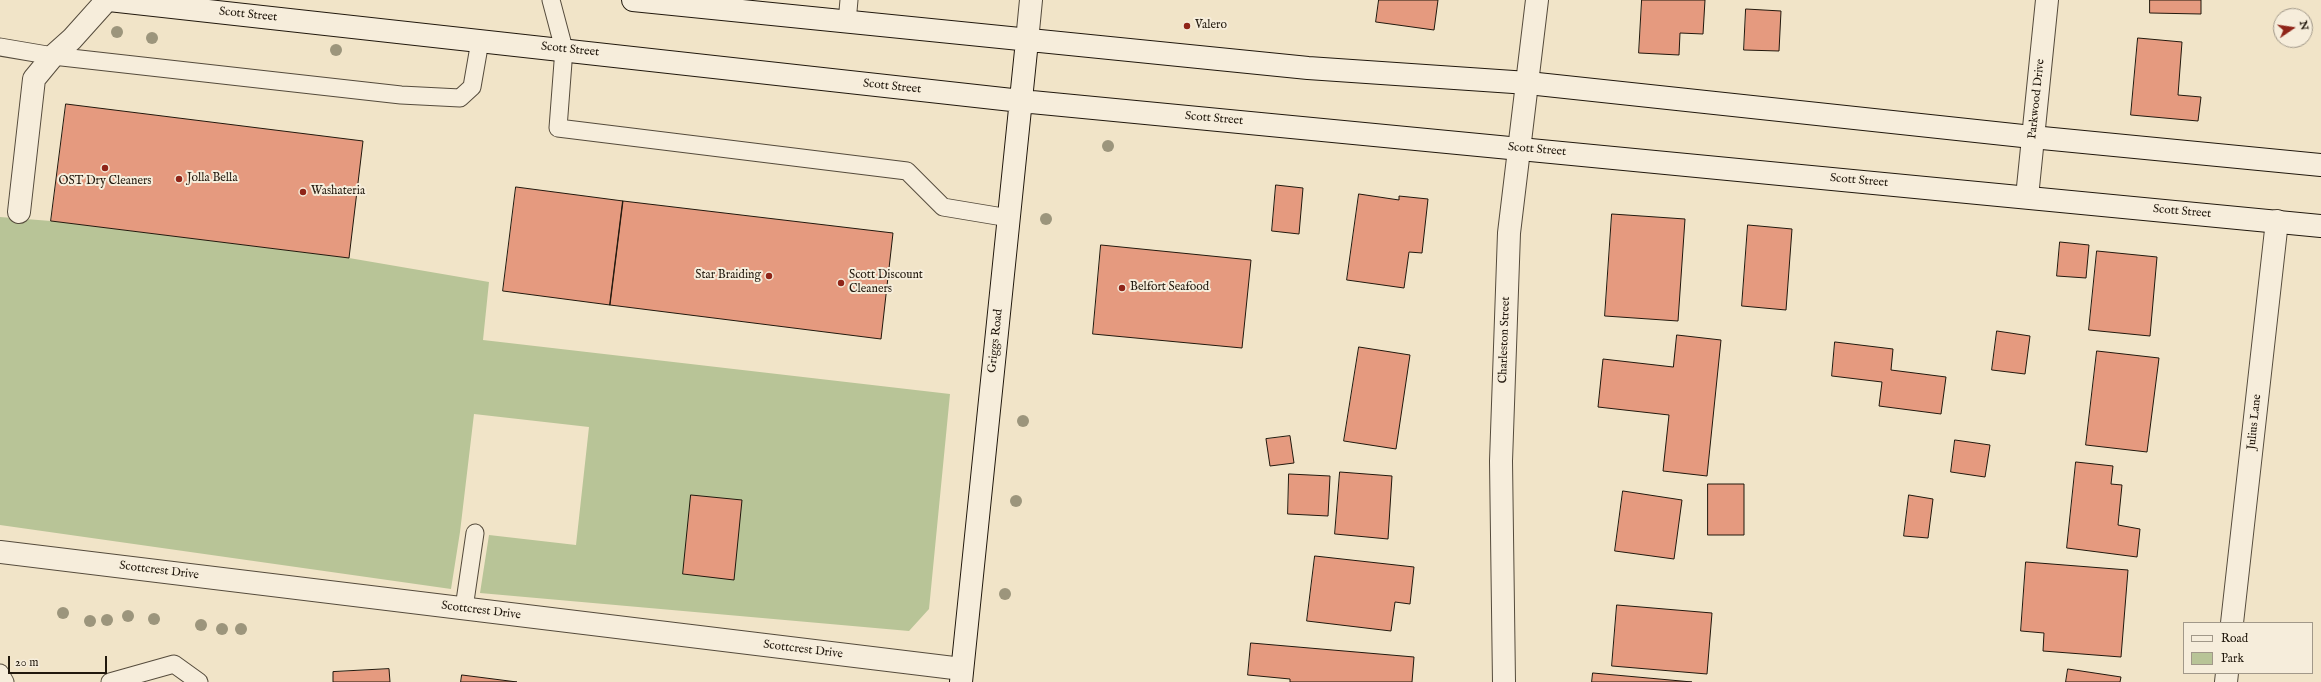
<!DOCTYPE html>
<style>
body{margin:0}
#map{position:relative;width:2321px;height:682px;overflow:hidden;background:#f1e4c8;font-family:"IM FELL English",serif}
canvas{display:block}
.legend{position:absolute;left:2183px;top:622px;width:130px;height:52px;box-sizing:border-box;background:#f6eddb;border:1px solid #a19889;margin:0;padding:5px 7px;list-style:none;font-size:12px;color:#21180d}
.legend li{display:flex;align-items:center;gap:8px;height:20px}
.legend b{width:20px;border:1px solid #a19889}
.north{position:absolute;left:2273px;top:8px;width:40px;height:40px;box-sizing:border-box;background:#f6eddb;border:1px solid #a19889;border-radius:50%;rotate:77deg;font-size:11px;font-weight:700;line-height:16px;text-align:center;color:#21180d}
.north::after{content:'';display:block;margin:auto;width:14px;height:18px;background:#8f2418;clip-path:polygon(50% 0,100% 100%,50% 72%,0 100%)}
.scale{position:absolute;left:8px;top:656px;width:99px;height:18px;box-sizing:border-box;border:2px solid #21180d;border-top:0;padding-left:5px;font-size:12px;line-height:14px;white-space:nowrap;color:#21180d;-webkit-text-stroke:3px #f6eddb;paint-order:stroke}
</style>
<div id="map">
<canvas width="2321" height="682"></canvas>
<ul class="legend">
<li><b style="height:5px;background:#f6eddb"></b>Road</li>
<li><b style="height:11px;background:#b8c497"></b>Park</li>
</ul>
<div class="north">N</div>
<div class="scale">20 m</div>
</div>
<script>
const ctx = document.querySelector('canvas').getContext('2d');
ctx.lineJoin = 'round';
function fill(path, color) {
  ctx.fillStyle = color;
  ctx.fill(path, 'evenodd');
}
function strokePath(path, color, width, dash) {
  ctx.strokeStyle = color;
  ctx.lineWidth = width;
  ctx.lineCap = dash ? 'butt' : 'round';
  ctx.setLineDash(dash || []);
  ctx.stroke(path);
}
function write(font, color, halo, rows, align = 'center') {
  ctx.font = font + ' "IM FELL English",serif';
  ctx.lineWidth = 4;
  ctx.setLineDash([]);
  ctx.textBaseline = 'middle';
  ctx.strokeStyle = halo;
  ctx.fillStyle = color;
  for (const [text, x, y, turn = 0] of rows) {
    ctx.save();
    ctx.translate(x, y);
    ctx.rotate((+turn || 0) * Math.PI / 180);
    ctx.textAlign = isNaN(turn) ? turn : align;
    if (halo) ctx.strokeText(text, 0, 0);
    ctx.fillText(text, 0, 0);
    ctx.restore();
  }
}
fill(new Path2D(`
 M0 217 51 221 349 258 489 282 483 340 950 394 929 609 909 631 480 593 489 535 576 545 589 427 474 414 460 532 451 589 0 525Z`), '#b8c497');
const building = new Path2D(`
 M1379 0H1438L1434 30 1376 22Z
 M1642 0H1705L1703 34 1680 33 1679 55 1639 53Z
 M2150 0H2201V14L2150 13Z
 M1746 9 1781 11 1779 51 1744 50Z
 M2138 38 2182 42 2178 95 2201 97 2198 121 2131 115Z
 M66 104 363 141 349 258 51 221Z
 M1276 185 1303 188 1299 234 1272 231Z
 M516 187 623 201 610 305 503 291Z
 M1359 194 1399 200V196L1428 199 1422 253 1409 252 1404 288 1347 280Z
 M623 201 893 233 881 339 610 305Z
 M1612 214 1685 219 1678 321 1605 316Z
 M1748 225 1792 229 1786 310 1742 306Z
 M2060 242 2089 245 2086 278 2057 276Z
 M1101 245 1251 260 1242 348 1093 334Z
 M2097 251 2157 257 2150 336 2089 330Z
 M1997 331 2030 336 2025 374 1992 370Z
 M1677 335 1721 340 1707 476 1663 471 1669 415 1598 407 1603 359 1673 367Z
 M1835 342 1893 349 1891 370 1946 377 1941 414 1879 406 1882 382 1832 376Z
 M1359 347 1410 355 1396 449 1344 441Z
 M2097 351 2159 358 2147 452 2086 445Z
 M1290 436 1294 463 1270 466 1266 439Z
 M1955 440 1990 445 1985 477 1951 472Z
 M2076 462 2113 466 2111 484 2122 485 2118 525 2140 529 2137 557 2067 548Z
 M1340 472 1392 476 1388 539 1335 534Z
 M1289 474 1330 476 1328 516 1288 514Z
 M1708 484H1744V535H1708Z
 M1623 491 1682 500 1674 559 1615 551Z
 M691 495 742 500 734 580 683 574Z
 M1909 495 1933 499 1928 538 1904 536Z
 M1315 556 1414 567 1410 604 1395 602 1391 631 1307 621Z
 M2026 562 2128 570 2121 657 2043 651 2044 633 2021 631Z
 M1617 605 1712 613 1707 674 1612 666Z
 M1251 643 1414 657 1412 682H1290V679L1248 675Z
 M389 669 390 682H333V672Z
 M2068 669 2121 677 2120 682H2066Z
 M1593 673 1692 682H1592Z
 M462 675 517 682H461Z`);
fill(building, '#e59a7f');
strokePath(building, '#21180d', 1);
const service = new Path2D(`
 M551 0 564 49 558 128 907 171 943 207 1009 218
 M847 22 849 0
 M0 47 53 56 401 95 460 98 472 87 480 41
 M464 608 475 533
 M0 673 5 682
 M110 682 174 664 199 682`);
const minor = new Path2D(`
 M2027 197 2047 0
 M19 212 34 79 53 56 72 39 107 0
 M0 552 962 669
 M2232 623 2277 221
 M1504 682 1501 461 1509 233 1537 0
 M2226 682 2227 673`);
const tertiary = new Path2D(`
 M1027 41 1031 0`);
const secondary = new Path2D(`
 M109 0 1021 101 2321 226
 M633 0 1308 68 1528 83 2032 137 2321 165
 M961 682 1027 41`);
strokePath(service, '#554b3c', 19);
strokePath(minor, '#554b3c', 24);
strokePath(tertiary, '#554b3c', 24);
strokePath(secondary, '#21180d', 24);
strokePath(service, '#f6eddb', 17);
strokePath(minor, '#f6eddb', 22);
strokePath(tertiary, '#f6eddb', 22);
strokePath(secondary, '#f6eddb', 22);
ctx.fillStyle = '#9c957c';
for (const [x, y] of [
 [117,32],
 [152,38],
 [336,50],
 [1108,146],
 [1046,219],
 [1023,421],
 [1016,501],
 [1005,594],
 [63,613],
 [128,616],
 [154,619],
 [107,620],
 [90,621],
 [201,625],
 [222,629],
 [241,629]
]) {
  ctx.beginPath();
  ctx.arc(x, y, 6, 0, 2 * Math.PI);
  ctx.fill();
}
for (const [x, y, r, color] of [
 [1187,26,4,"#8f2418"],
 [105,168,4,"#8f2418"],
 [179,179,4,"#8f2418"],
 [303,192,4,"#8f2418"],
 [769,276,4,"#8f2418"],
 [841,283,4,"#8f2418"],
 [1122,288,4,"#8f2418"]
]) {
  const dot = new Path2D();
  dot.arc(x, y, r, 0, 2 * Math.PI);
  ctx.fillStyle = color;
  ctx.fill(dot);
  strokePath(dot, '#f6eddb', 1.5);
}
write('12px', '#21180d', '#f6eddb', [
 ["Scott Street",248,15,6],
 ["Scott Street",570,50,6],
 ["Scott Street",892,87,6],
 ["Parkwood Drive",2037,99,-84],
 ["Scott Street",1214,119,5],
 ["Scott Street",1537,150,5],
 ["Scott Street",1859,181,5],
 ["Scott Street",2182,212,5],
 ["Charleston Street",1505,340,-88],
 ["Griggs Road",996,341,-84],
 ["Julius Lane",2255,422,-84],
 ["Scottcrest Drive",159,571,7],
 ["Scottcrest Drive",481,611,7],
 ["Scottcrest Drive",803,650,7]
]);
write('12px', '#21180d', '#f6eddb', [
 ["Valero",1195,26],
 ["Jolla Bella",187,179],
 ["OST Dry Cleaners",105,182,"center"],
 ["Washateria",311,192],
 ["Star Braiding",761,276,"right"],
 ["Scott Discount",849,276],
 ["Cleaners",849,290],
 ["Belfort Seafood",1130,288]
], 'left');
</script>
